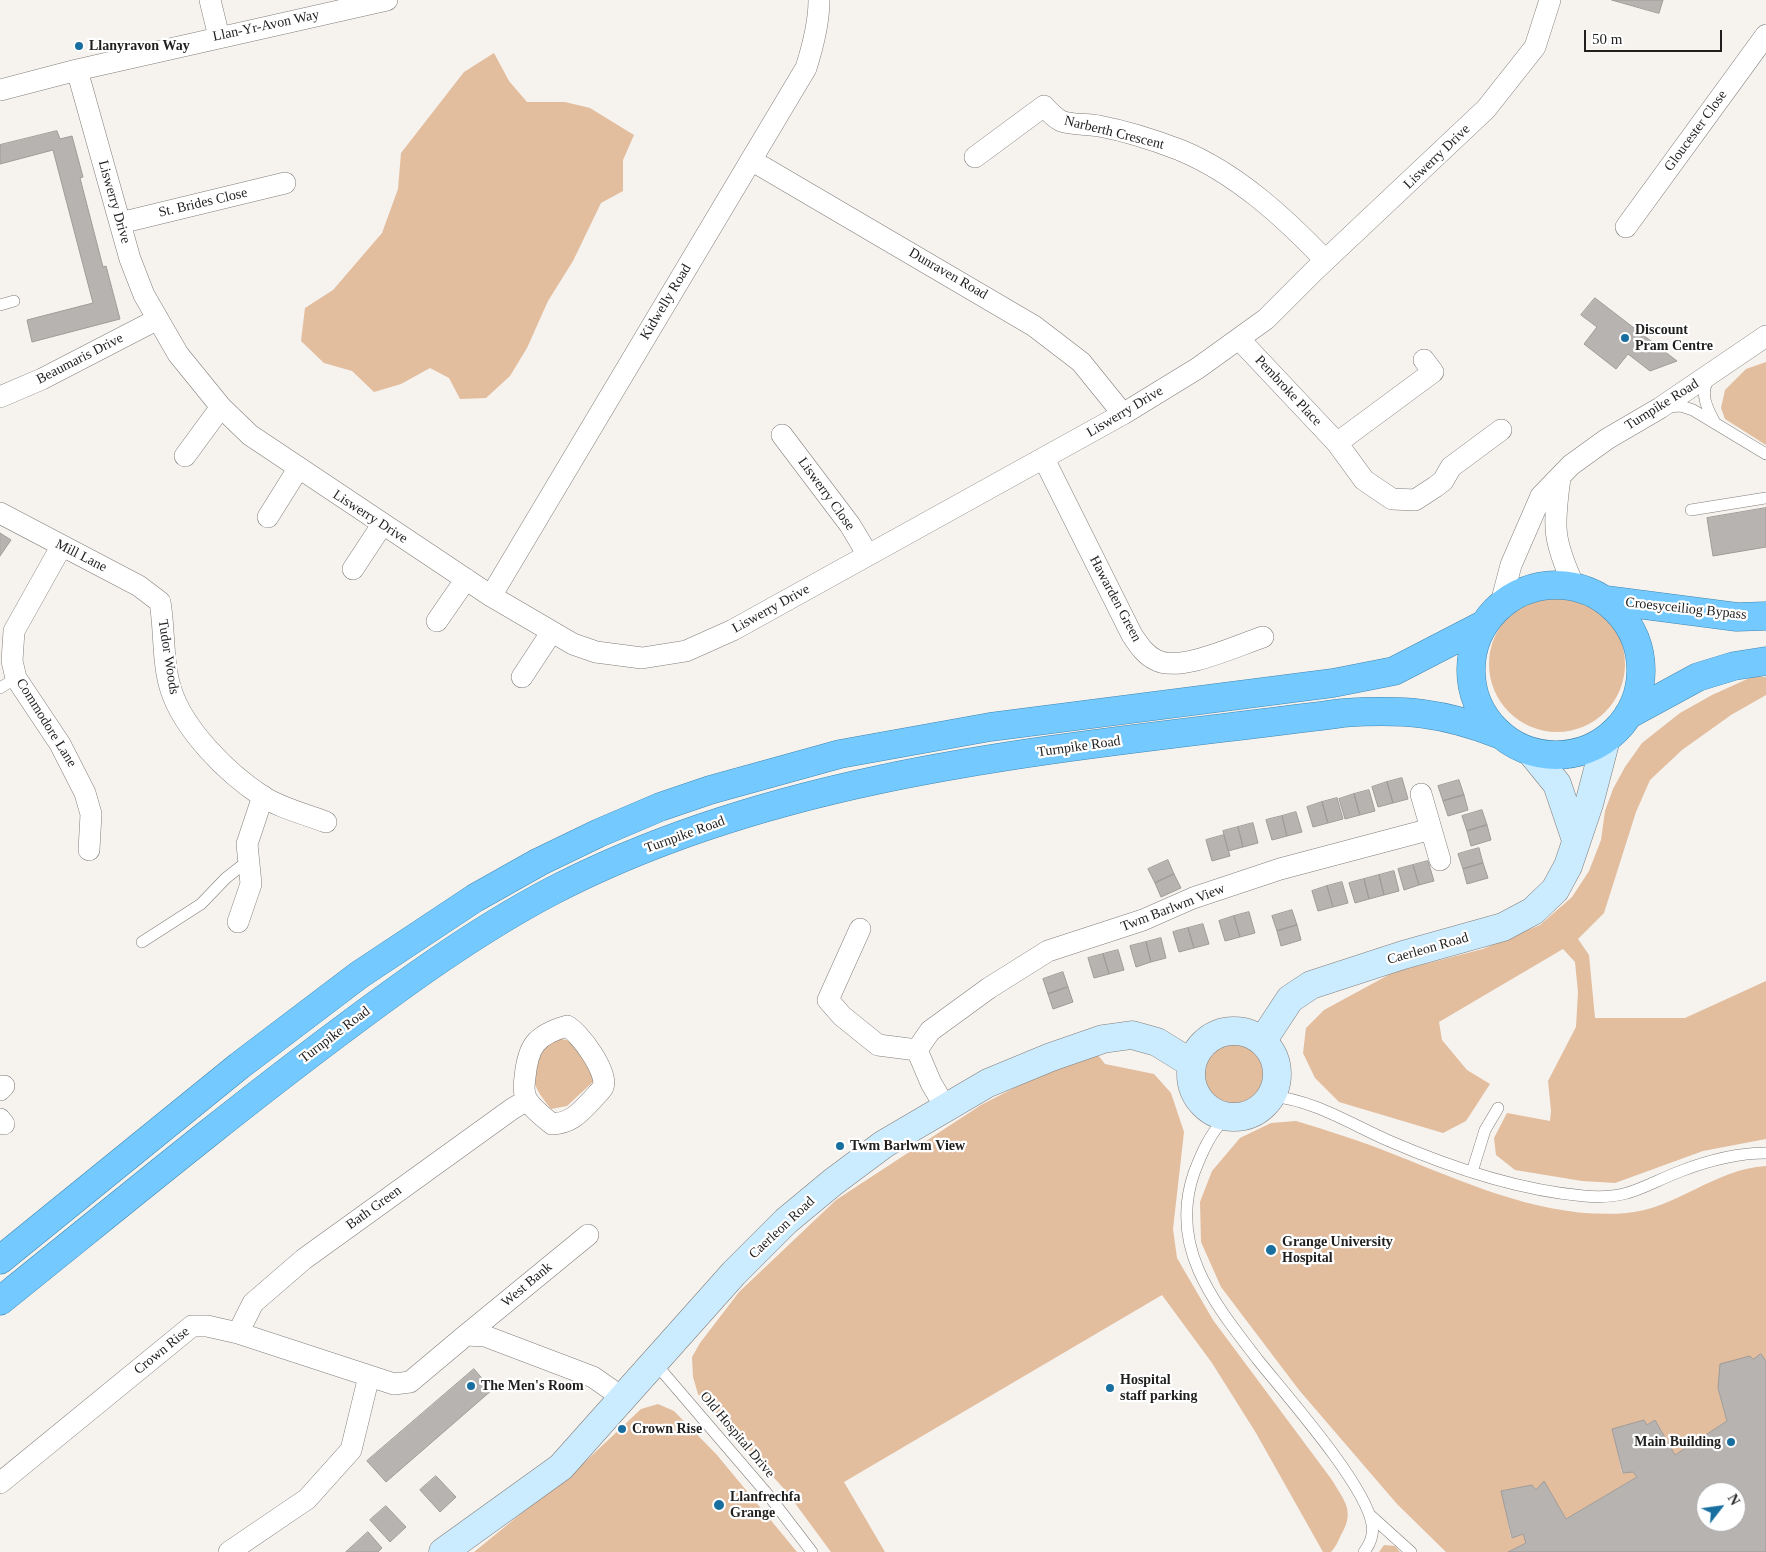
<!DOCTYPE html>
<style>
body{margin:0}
#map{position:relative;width:1766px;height:1552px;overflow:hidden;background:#f6f2ee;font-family:Georgia,serif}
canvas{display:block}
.north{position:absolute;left:1696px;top:1482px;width:50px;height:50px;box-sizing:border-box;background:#fff;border:1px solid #a6a5a5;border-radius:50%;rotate:60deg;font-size:14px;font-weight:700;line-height:20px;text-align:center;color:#201f1e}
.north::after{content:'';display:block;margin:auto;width:18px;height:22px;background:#186f9f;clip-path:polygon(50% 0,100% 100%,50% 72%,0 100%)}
.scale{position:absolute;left:1584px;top:30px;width:138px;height:22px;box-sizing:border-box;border:2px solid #201f1e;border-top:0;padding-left:6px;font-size:15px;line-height:18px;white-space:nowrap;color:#201f1e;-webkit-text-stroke:4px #fff;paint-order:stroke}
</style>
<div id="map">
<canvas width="1766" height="1552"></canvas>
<div class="north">N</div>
<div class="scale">50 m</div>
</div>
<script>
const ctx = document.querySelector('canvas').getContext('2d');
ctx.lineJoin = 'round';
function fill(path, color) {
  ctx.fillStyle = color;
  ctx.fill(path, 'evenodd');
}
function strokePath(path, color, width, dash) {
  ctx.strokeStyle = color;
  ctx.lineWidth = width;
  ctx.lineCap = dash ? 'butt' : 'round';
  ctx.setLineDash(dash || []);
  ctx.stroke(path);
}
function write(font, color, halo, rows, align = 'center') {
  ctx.font = font + ' Georgia,serif';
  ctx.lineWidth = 4.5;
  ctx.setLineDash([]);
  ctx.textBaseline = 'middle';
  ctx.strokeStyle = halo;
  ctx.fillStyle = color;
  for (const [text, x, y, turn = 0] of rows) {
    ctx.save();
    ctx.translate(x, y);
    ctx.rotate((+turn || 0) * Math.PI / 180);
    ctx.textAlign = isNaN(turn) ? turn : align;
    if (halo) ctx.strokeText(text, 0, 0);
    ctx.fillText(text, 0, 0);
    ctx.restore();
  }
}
fill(new Path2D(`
 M494 53 509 81 527 102H565L590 108 634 135 623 160V191L601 203 573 261 548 301 527 348 510 376 486 398 460 399 449 378 430 368 401 384 374 392 352 371 324 363 301 341 305 308 333 290 382 233 398 189 401 153 464 72Z
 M1766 362V445L1725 419 1721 408 1725 390 1746 369Z
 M1489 664a68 68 0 1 1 136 0a68 68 0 1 1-136 0Z
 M1754 676 1766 677V695L1731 715 1682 750 1650 780 1636 812 1604 913 1578 939 1589 955 1595 1018H1685L1766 981V1139L1703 1151 1615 1183 1582 1181 1515 1170 1496 1155 1494 1138 1507 1113 1550 1121 1551 1111 1548 1081 1576 1027 1578 992 1575 962 1563 949 1439 1022 1442 1040 1467 1070 1490 1084 1466 1121 1443 1133 1339 1102 1315 1078 1303 1053 1306 1028 1324 1010 1394 972 1483 949 1540 925 1572 897 1589 871 1601 840 1605 811 1613 789 1625 767 1642 743 1680 713 1712 695Z
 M558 1038 574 1042 595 1080 567 1106 551 1109C530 1082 532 1082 539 1049Z
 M1202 1074a32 32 0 1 1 64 0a32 32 0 1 1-64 0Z
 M1094 1050 1105 1064 1154 1074 1171 1093 1184 1132 1173 1229 1177 1258 1213 1320 1332 1480C1345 1502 1355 1511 1341 1535 1338 1541 1336 1547 1331 1552H1323L1256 1433 1212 1363 1162 1295 844 1482 885 1552H831L786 1491 698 1394 693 1377 692 1357 700 1343 739 1292 836 1200 981 1105 1072 1058Z
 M1296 1121C1329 1131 1361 1141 1393 1154 1467 1183 1545 1220 1627 1213 1675 1209 1715 1169 1766 1166V1361L1761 1354 1718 1388 1727 1421 1675 1455 1655 1420 1647 1425 1644 1420 1613 1429 1622 1473 1633 1472 1637 1477 1566 1519 1544 1482 1536 1490 1532 1485 1502 1491 1511 1538 1523 1534 1526 1543 1508 1552H1446L1397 1504 1299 1390 1221 1287 1201 1242 1200 1202 1212 1171 1240 1138 1271 1123Z
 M658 1404 674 1411 717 1455 797 1552H474L588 1459 641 1409Z
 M1384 1545 1395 1546 1400 1552H1379Z`), '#e2bd9e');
const building = new Path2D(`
 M1612 0H1663L1659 13Z
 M57 131 60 139 72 136 83 177 80 178 103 267 106 266 120 319 32 342 27 320 93 303 53 150 0 164V145Z
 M1595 298 1677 361 1650 371 1628 354 1616 369 1584 344 1597 327 1581 315Z
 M1766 508V547L1713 556 1707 518Z
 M0 533 11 540 0 556Z
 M1402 778 1408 799 1393 803 1387 782Z
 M1459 780 1464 795 1443 801 1438 786Z
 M1387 782 1393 803 1378 807 1372 787Z
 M1369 790 1375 811 1360 815 1354 794Z
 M1354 794 1360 815 1345 819 1339 799Z
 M1464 795 1468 810 1448 816 1443 801Z
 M1337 798 1343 819 1328 823 1322 802Z
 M1322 802 1328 823 1313 827 1307 807Z
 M1482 810 1487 825 1467 831 1462 816Z
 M1296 812 1302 832 1287 836 1282 816Z
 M1282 816 1287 836 1272 840 1266 820Z
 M1253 823 1258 843 1243 847 1238 827Z
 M1487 825 1491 840 1471 846 1467 831Z
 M1238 827 1243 847 1228 851 1223 831Z
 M1224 835 1230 856 1212 861 1206 840Z
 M1479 848 1483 863 1463 869 1458 854Z
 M1168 860 1174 874 1155 883 1148 869Z
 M1428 861 1434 881 1419 885 1413 865Z
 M1483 863 1488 878 1467 884 1463 869Z
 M1413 865 1419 885 1404 890 1398 869Z
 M1394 871 1399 891 1384 895 1379 875Z
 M1174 874 1181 888 1161 897 1155 883Z
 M1379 875 1384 895 1369 899 1364 879Z
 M1364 879 1369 899 1355 903 1349 883Z
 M1342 882 1348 903 1333 907 1327 886Z
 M1327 886 1333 907 1318 911 1312 891Z
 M1292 910 1297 925 1277 931 1272 916Z
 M1249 912 1255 933 1240 937 1234 916Z
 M1234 916 1240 937 1225 941 1219 921Z
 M1203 924 1209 944 1194 948 1188 928Z
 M1297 925 1301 940 1281 946 1277 931Z
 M1188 928 1194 948 1179 952 1173 932Z
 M1161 938 1166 958 1151 962 1146 942Z
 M1146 942 1151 962 1136 967 1130 946Z
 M1118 950 1124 970 1109 974 1103 954Z
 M1103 954 1109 974 1094 978 1088 958Z
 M1063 972 1068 987 1048 994 1043 979Z
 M1068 987 1073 1002 1053 1009 1048 994Z
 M1761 1354 1766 1361V1552H1508L1526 1543 1523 1534 1512 1538 1501 1491 1532 1485 1536 1490 1544 1481 1566 1519 1637 1477 1633 1472 1623 1473 1612 1429 1644 1420 1647 1425 1655 1420 1675 1455 1727 1421 1718 1388 1720 1364 1750 1356 1753 1359ZM1706 1492H1736V1522H1706Z
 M474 1369 492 1390 386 1482 367 1461Z
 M436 1476 456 1497 440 1512 420 1490Z
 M386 1506 406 1527 390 1542 370 1520Z
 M368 1532 382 1548 378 1552H346Z`);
fill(building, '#b7b3b0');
strokePath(building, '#9f9b98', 1);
const service = new Path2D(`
 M0 305 14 301
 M1710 378C1698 392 1708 410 1715 423
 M1666 407 1681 406 1693 410 1766 454
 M1691 510 1766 498
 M0 688 16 678
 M142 942 201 904 226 878 249 860
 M1271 1096C1313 1100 1349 1123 1387 1140 1449 1167 1516 1190 1584 1196 1629 1200 1642 1186 1681 1171 1707 1161 1738 1153 1766 1153
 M1225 1118C1210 1134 1202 1152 1194 1173 1168 1248 1215 1304 1258 1360 1286 1395 1365 1484 1372 1524 1374 1534 1370 1544 1364 1552
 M1472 1172 1485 1130 1498 1108
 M655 1363 769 1496 812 1552
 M1370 1515 1411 1552`);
const minor = new Path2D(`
 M210 0 219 37
 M77 70 130 259 144 295 178 354 221 407 250 435 491 596 573 644 596 652 642 658 686 651 733 630 1123 414 1198 368 1266 319 1314 271 1486 109 1535 47 1550 0
 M0 90 77 70 387 0
 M975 157 1044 106C1049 112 1054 117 1061 121 1072 125 1087 124 1099 126 1126 131 1154 140 1180 150 1236 173 1284 217 1325 260
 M751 160 1034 326 1081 362 1123 414
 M120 223 285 183
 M1626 227 1766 35
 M1239 339 1337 443 1364 480 1392 499 1415 500 1435 487 1443 481 1451 467 1501 430
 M0 397 42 379 158 319
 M782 435 850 525 868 555
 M1337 443 1433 372 1424 360
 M185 456 221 407
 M1044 459 1132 635C1139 645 1145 655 1156 660 1180 673 1238 645 1263 637
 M1560 478C1553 528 1553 540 1574 586
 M0 513 139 586 160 602C165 631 162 662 171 690 184 730 227 773 262 796 280 808 305 814 326 822
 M268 517 298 469
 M61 547 14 631 12 661 16 678 60 744 85 793 91 814 89 850
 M353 569 382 525
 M491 596 806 68C813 46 819 24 819 0
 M1501 603 1511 565 1541 496 1571 465 1607 439 1660 408 1766 336
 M437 621 466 579
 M522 677 551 633
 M1421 794 1440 860
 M238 922 251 884 247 844 263 796
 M860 929 828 1000 842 1016 878 1045 917 1050
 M567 1026C579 1032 609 1073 603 1087 601 1091 595 1096 593 1099 579 1113 572 1123 552 1124 543 1117 533 1109 527 1100 523 1092 524 1086 525 1077 528 1047 535 1035 567 1026Z
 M0 1090 4 1086
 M945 1107 931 1083 917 1050 930 1031 989 988 1048 951 1143 920 1193 898 1280 869 1431 829
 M0 1119 4 1124
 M238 1333 253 1303 304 1259 512 1109 527 1100
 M466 1335 588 1235
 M0 1483 192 1326H207L238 1333 394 1384 410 1382 466 1335 485 1336 593 1377 623 1398
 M229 1552 307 1499 351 1450 369 1376`);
const secondary = new Path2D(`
 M1531 752 1557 784 1576 840
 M1191 1074a43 43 0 1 1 86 0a43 43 0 1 1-86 0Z
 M1263 1040 1290 999 1311 985 1403 955 1503 927 1533 911 1555 890 1568 866 1589 804 1606 739
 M443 1552 561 1467 734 1273 786 1221 833 1182 884 1144 988 1083 1051 1057 1103 1039 1132 1035 1157 1042 1191 1063`);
const trunk = new Path2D(`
 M1471 670a85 85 0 1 1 170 0a85 85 0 1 1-170 0Z
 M1606 600 1737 617 1766 616
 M1628 715 1698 677 1734 666 1766 661
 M0 1260 239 1066 359 975 475 898 539 862 599 833 660 807 710 790 840 754 990 727 1333 683 1394 671 1483 625
 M0 1301C112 1211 223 1119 338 1033 406 982 476 931 552 891 795 765 1077 748 1343 713 1404 709 1443 712 1501 735`);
strokePath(service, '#817e7b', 12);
strokePath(minor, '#817e7b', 22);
strokePath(secondary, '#817e7b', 29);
strokePath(trunk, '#4086b0', 29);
strokePath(service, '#fff', 11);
strokePath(minor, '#fff', 21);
strokePath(secondary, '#cbebff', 28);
strokePath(trunk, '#74caff', 28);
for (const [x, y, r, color] of [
 [79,46,5,"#186f9f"],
 [1625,338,5,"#186f9f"],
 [840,1146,5,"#186f9f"],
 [1271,1250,6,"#186f9f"],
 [471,1386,5,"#186f9f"],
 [1110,1388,5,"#186f9f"],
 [622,1429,5,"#186f9f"],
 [1731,1442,5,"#186f9f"],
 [719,1505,6,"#186f9f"]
]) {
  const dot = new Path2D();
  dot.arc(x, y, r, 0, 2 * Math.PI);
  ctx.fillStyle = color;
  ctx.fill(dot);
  strokePath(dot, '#fff', 2);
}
write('14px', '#201f1e', '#fff', [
 ["Llan-Yr-Avon Way",266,26,-12],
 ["Gloucester Close",1696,131,-54],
 ["Narberth Crescent",1114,133,14],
 ["Liswerry Drive",1437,157,-44],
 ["Liswerry Drive",114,202,74],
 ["St. Brides Close",203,203,-13],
 ["Dunraven Road",948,274,30],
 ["Kidwelly Road",666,302,-59],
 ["Beaumaris Drive",80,359,-27],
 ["Pembroke Place",1288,391,47],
 ["Turnpike Road",1662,405,-32],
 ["Liswerry Drive",1125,412,-31],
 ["Liswerry Close",826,494,54],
 ["Liswerry Drive",370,517,33],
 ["Mill Lane",81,556,27],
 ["Hawarden Green",1115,599,62],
 ["Liswerry Drive",771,609,-29],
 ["Croesyceiliog Bypass",1686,609,6],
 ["Tudor Woods",168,657,81],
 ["Commodore Lane",46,723,58],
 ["Turnpike Road",1079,747,-8],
 ["Turnpike Road",685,835,-20],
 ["Twm Barlwm View",1173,908,-21],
 ["Caerleon Road",1428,949,-16],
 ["Turnpike Road",335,1035,-37],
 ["Bath Green",374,1208,-36],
 ["Caerleon Road",782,1228,-43],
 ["West Bank",527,1285,-40],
 ["Crown Rise",162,1351,-39],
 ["Old Hospital Drive",737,1435,50]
]);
write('bold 14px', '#201f1e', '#fff', [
 ["Llanyravon Way",89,46],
 ["Discount",1635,330],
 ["Pram Centre",1635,346],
 ["Twm Barlwm View",850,1146],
 ["Grange University",1282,1242],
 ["Hospital",1282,1258],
 ["Hospital",1120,1380],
 ["staff parking",1120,1396],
 ["The Men's Room",481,1386],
 ["Crown Rise",632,1429],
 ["Main Building",1721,1442,"right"],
 ["Llanfrechfa",730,1497],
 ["Grange",730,1513]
], 'left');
</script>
